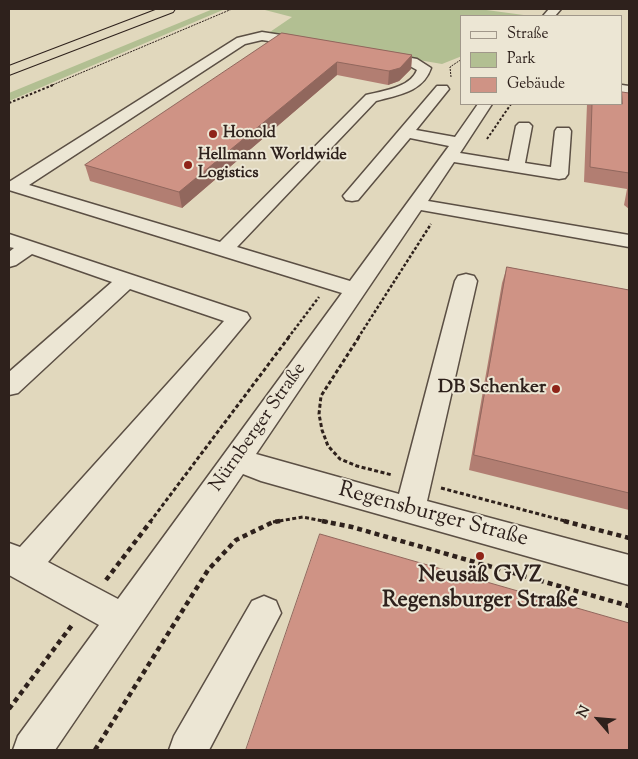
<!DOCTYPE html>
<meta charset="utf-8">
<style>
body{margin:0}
#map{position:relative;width:638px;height:759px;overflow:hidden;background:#e1d8bd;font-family:"Sorts Mill Goudy",serif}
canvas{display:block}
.frame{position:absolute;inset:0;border:10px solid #2e211c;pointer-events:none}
.legend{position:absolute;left:460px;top:15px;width:162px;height:90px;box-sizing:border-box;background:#ece6d4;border:1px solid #a0978a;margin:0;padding:6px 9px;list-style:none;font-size:15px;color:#2e211c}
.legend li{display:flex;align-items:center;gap:10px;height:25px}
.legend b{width:25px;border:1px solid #a0978a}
.north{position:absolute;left:573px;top:694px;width:50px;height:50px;-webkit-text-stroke:4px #ece6d4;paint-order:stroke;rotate:297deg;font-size:14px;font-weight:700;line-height:20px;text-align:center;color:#2e211c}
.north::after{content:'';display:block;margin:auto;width:18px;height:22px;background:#2e211c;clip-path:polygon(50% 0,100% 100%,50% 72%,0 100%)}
</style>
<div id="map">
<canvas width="638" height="759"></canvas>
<div class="frame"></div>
<ul class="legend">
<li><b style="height:6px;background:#ece6d4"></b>Straße</li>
<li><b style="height:14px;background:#b2bf92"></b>Park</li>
<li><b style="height:14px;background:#cf9385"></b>Gebäude</li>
</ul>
<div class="north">N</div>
</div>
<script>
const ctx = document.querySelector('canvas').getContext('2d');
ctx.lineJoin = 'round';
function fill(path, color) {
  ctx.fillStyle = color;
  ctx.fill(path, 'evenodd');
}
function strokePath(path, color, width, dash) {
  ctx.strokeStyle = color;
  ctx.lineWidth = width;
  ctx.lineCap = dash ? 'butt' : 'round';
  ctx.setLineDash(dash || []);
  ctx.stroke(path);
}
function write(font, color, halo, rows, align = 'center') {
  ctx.font = font + ' "Sorts Mill Goudy",serif';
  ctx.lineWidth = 4;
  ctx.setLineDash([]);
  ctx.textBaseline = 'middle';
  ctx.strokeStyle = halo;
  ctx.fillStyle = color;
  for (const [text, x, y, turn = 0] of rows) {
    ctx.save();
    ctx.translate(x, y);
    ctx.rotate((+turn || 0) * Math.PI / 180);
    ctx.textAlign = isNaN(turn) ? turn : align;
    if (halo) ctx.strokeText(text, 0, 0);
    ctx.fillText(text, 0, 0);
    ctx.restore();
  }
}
fill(new Path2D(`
 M213 9H225L9 101V93Z
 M268 9H479L531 16H462V56L442 64 267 34 292 17 265 10Z`), '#b2bf92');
const minor = new Path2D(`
 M549 9H561L555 16H543Z
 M262 32 307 39 313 43 307 47 262 40 245 44 29 185 220 242 366 95C382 91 410 88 417 70L408 65 373 59 372 56 373 53 378 52 417 59 431 68C423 92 398 95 376 101L237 247 350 281 449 146 410 138 358 200 352 201 346 200 343 196 437 86H447L449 89 416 130 455 137 478 104H492L460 153 509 161 516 126 519 123H529L532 126 525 163 551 167 555 131 557 128H569L571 131 568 174 565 178 559 179 454 162 428 201 629 235V247L421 210 256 454 399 494 455 281 458 276 466 274 474 276 477 281 427 501 629 555V585L261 481 243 474 55 750H13L18 736 99 625 9 575V543L20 547 224 321 130 289 18 393 9 395V372L112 282 32 254 16 265 9 267V252L14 248 9 247V234L247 313 250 318 48 562 118 599 342 293 9 190V182L237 38Z
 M622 85 629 86V94L622 93Z
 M264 596 276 601 281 613 209 750H169L174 736 252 601Z`);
const highway = new Path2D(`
 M158 9H175L173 12 9 75V66Z`);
strokePath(minor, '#5b4f44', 3);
strokePath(highway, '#2e211c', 2);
strokePath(new Path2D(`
 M451 77 450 67 462 59
 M50 86 232 9`), '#2e211c', 1, [2, 1]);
strokePath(new Path2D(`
 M9 103 53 85
 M487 139 511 104`), '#2e211c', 2, [2.5, 2]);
strokePath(new Path2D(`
 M288 338 319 297
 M358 338 431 224`), '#2e211c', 2.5, [3, 2]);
strokePath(new Path2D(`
 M359 337 321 396 319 414 322 430 328 446 340 459 357 466 392 475
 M441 488 569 522
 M150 522 289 337
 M273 522 303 517 328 522`), '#2e211c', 3, [4, 2.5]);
strokePath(new Path2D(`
 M322 521 352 527 629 606
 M564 521 629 538
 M106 580 151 521
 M9 709 72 625
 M95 750 208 570 236 540 273 522 280 521`), '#2e211c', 4.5, [5, 4]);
fill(minor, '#ece6d4');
fill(highway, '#e1d8bd');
fill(new Path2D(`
 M282 33 412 55 411 69 399 81 388 85 337 75 182 208 90 181 85 165Z
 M629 93V209L624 205 627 189 584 182 587 104H622Z
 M507 267 629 290V510L469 470 502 283Z`), '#b27e72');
fill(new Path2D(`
 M412 55 411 69 399 81 388 85 389 71Z
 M337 62V75L182 208 179 192Z`), '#91675d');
const building = new Path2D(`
 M282 33 412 55 400 68 389 71 337 62 179 192 85 165Z
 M622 92 629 93V173L590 167 592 104H622Z
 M507 267 629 290V493L474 455Z
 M320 534 629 623V750H246Z`);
fill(building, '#cf9385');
strokePath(building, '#91675d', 1);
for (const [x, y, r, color] of [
 [213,134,5,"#8f2418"],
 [188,165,5,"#8f2418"],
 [556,389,5,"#8f2418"],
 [480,556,5,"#8f2418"]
]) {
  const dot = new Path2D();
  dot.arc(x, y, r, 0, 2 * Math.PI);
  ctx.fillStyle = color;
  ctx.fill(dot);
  strokePath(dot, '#ece6d4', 2);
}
write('bold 16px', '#2e211c', '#ece6d4', [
 ["Honold",223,134],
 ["Hellmann Worldwide",198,156],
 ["Logistics",198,174]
], 'left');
write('bold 19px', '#2e211c', '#ece6d4', [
 ["DB Schenker",546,389]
], 'right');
write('19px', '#2e211c', '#ece6d4', [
 ["Nürnberger Straße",259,428,-55]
]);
write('22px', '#2e211c', '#ece6d4', [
 ["Regensburger Straße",433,516,15]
]);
write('bold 22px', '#2e211c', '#ece6d4', [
 ["Neusäß GVZ",480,577],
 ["Regensburger Straße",480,602]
]);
</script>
